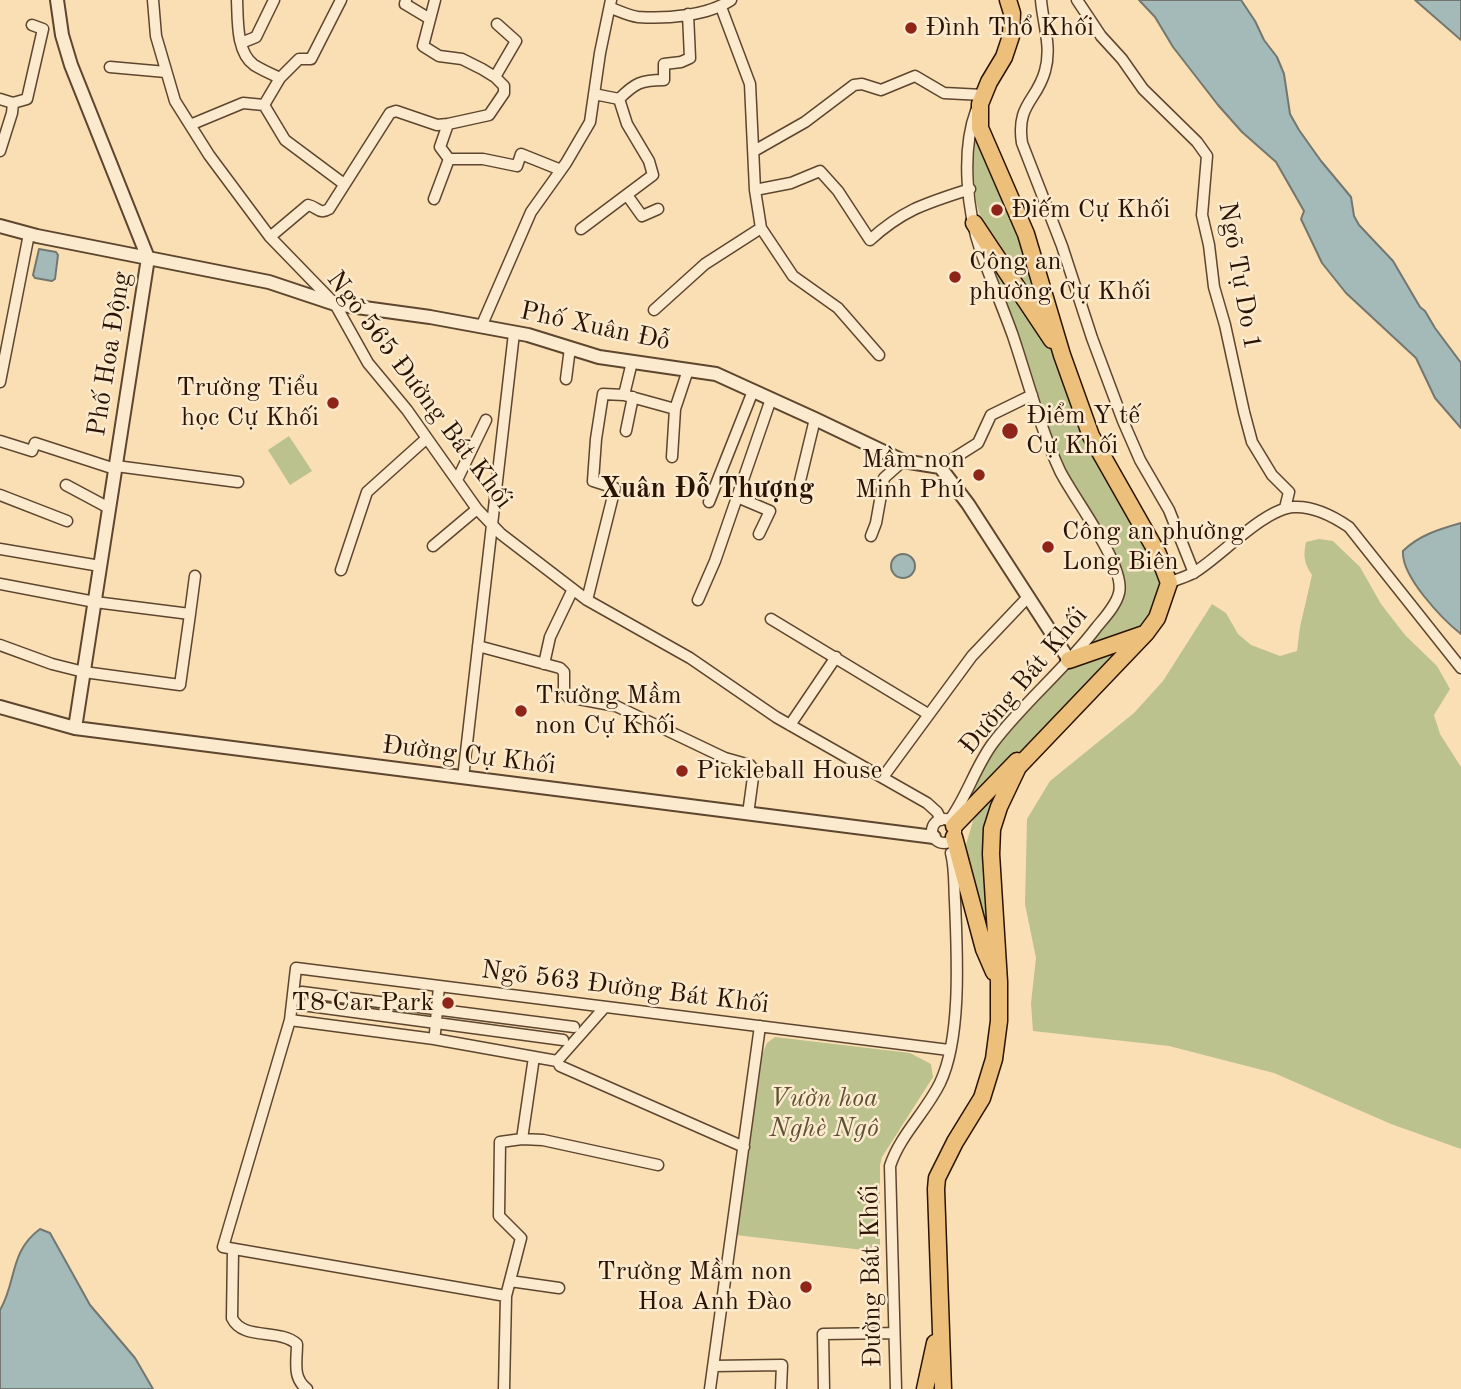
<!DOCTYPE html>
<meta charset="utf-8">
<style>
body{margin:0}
canvas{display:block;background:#f9dfb3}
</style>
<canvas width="1461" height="1389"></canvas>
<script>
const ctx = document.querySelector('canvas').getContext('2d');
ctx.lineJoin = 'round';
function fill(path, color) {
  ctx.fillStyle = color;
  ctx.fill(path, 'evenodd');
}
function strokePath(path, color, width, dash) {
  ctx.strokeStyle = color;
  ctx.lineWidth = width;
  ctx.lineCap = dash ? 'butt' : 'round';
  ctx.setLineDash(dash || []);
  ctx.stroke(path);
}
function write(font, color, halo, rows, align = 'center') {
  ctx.font = font + ' "Old Standard TT",serif';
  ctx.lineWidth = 5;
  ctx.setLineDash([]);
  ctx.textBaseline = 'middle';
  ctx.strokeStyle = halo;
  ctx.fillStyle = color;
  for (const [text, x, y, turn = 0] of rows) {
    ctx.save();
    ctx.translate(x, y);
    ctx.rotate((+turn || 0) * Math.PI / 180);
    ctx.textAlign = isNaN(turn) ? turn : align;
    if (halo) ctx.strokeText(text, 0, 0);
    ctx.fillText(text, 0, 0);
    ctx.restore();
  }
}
fill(new Path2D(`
 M976 130 1014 222 1051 329 982 223 976 201 973 167Z
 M990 259 1052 348 1063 379 1143 534 1162 581 1147 628 1082 650C1101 628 1129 607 1125 577L1063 469 1054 447Z
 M289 436 312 471 290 485 268 450Z
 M1319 539 1333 541 1360 567 1381 604 1405 635 1437 666 1450 689 1434 715 1440 734 1461 767V1149L1391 1124 1274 1073 1169 1046 1033 1031 1031 1003 1036 958 1025 904 1027 819 1050 781 1134 713 1163 681 1212 604 1226 613 1238 634 1251 645 1280 656 1297 651 1300 627 1312 575C1304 563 1303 556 1306 542Z
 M1130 645 1069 711 964 807C982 752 1028 711 1066 670L1075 664Z
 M1012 771 999 800 991 950 965 848 975 814Z
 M775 1037 910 1053 931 1064 933 1077 882 1157 880 1165V1252L736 1235 761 1057 767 1043Z`), '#bcc28d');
const water = new Path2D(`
 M1139 0H1241L1255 21 1264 40 1277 57 1284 74 1290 114 1299 130 1321 161 1351 197 1354 216 1359 225 1393 261 1420 307 1425 311 1435 328 1461 363V428L1435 398 1416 358 1346 293 1322 263 1301 219 1304 211 1276 162 1242 132 1218 105 1173 47 1155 17Z
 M1415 0H1461V40Z
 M39 249 56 252 58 255 55 279 52 281 35 278 33 275Z
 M1461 523V634C1442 619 1401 576 1403 551 1419 535 1440 529 1461 523Z
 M891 566a12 12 0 1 1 24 0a12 12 0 1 1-24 0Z
 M40 1229 50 1233 90 1305 135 1358 153 1389H0V1310C17 1281 9 1252 40 1229Z`);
fill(water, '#a3bab8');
strokePath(water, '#73776f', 2);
const minor = new Path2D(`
 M153 0 156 36 175 101 209 155 270 237 335 304 368 363 407 410 477 509 501 534 587 600 690 658 776 717 927 803 937 812 941 820
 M237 0C238 20 236 52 254 65 262 70 271 74 280 78
 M341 0 311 59H299L280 78 264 105 285 140 344 184
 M406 0 405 4 430 19
 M1041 0C1043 24 1052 47 1045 71 1037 101 1016 104 1022 143L1062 246 1092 338 1123 421 1140 460 1169 510 1194 573
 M1077 0 1101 36 1122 59 1143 89 1197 142 1207 156 1202 215 1209 245 1214 287 1225 325 1244 412 1252 442 1272 475 1289 492 1285 508
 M611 8C619 11 629 16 638 17 666 19 707 16 731 0
 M241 43 256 37 274 0
 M110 67 166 72
 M495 77 516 41 497 24
 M0 99 13 103
 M619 99C635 83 641 80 664 80V64L681 62 690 58 688 14
 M13 103 27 99 43 29 32 25
 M448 124 440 147 449 159H483L517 166 521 154 561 170
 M190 125 243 103 264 105
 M0 151 12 113 13 103
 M754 151 805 122 854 85 862 84 881 90 915 76 944 93 983 95 982 98
 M755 190 791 183 820 171 838 191 870 240C904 209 927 203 970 189
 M627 195 642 216 658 209
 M434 199 449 159
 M761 228 793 276 838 308 879 355
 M581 229 653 175 649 161 627 124 619 99 594 94
 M270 237 308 205C318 207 319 215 329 209L390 113 396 111 437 125 448 124 489 115 504 93V86L495 77 482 69 462 59 439 56 423 46 435 0
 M654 310 705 264 761 228 755 190 750 84 721 7
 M481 327 531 212 566 163 590 122 600 53 611 0
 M566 379 570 348
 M0 382 29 234
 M624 395 675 409
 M626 431 633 397
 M0 441 32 451 35 443 115 469
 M672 457 675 409 688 370
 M116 466 238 482
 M940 467 978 443 991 415 1032 395
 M457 480 486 420
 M800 481 815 419
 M66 485 109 508
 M0 495 67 521
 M737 497 770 511 759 534
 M709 502 753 391
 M871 536 876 523 884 478 903 461
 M433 546 477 509
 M0 549 100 566
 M341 570 367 492 427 438
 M1169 583C1177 579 1187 577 1195 572 1220 557 1265 508 1294 507 1314 506 1333 516 1349 527L1461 668
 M0 584 95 602 190 614 195 576
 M587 600 615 488 593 481 596 439 603 394 624 395 632 362
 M698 600 715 561 771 399
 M771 619 928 714
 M0 645 52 664 84 672 180 685 190 614
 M478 646 560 668 564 672V691L568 697 616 706 725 758 750 765 754 770 748 814
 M544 664 550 637 573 589
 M790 725 836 657
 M883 777 972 656 1028 597
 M463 778 514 333
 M932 831a12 12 0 1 1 24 0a12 12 0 1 1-24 0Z
 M949 821C967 797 975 767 993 743 1024 702 1065 669 1096 628 1104 618 1116 606 1119 593 1126 566 1074 499 1060 471 1040 428 1028 381 1013 336 1003 308 991 280 981 252 967 212 961 151 976 111
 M302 992 574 1027
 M302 1005 563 1040
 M290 1020 434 1039 557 1061
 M435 1033 439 986
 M557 1061 560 1066 744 1147
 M557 1061 604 1008
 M522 1139 543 1140 658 1165
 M233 1250 232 1318C243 1341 279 1328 297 1344 297 1361 292 1378 307 1389
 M510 1281 559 1288
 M506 1296 223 1247 290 1020 296 968 949 1050
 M714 1366 782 1365 781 1389
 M504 1389 506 1296 521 1238 499 1216 500 1142 522 1139 534 1057
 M710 1389 760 1026
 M824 1389 823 1334 893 1333
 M896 1389 890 1166C900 1135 926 1112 940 1083 962 1037 957 952 955 901 954 885 955 868 951 853`);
const tertiary = new Path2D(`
 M57 0 62 35 71 65 148 258 75 728
 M0 226 37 236 269 282 335 304 430 317 528 335 599 357 716 374 815 419 903 461 940 467 968 504 1069 660
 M0 707 75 728 934 837`);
const primary = new Path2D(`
 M974 223 1052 340
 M1069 660 1144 634
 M954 826 1017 761
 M954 837 984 949 994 972
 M925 1389 935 1343
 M943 1389 936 1189 937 1178 955 1142 982 1098 994 1059 999 1021V982L991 854 992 829 999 807 1018 767 1146 633 1157 618 1169 583 1158 554 1091 436 1062 355 1026 234 980 128V104L989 82 1004 57 1011 36 1012 13 1008 0`);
strokePath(minor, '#5e452e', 13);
strokePath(tertiary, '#5e452e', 16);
strokePath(primary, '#2b1202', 19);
strokePath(minor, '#fbeace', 10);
strokePath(tertiary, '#fbeace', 12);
strokePath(primary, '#ecc07a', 16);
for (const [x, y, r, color] of [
 [911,28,7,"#8f2418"],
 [997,210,7,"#8f2418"],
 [955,277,7,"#8f2418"],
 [333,403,7,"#8f2418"],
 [1010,431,9,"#8f2418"],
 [979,475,7,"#8f2418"],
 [1048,547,7,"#8f2418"],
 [521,711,7,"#8f2418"],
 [682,771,7,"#8f2418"],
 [448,1003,7,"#8f2418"],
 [806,1287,7,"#8f2418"]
]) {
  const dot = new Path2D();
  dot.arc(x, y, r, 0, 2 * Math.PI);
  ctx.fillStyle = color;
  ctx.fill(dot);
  strokePath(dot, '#fbeace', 2.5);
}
write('26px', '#2b1202', '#fbeace', [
 ["Đình Thổ Khối",925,28],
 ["Điếm Cự Khối",1011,210],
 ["Công an",969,262],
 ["phường Cự Khối",969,292],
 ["Trường Tiểu",319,388,"right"],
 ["học Cự Khối",319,418,"right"],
 ["Điểm Y tế",1026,416],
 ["Cự Khối",1026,446],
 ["Mầm non",965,460,"right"],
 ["Minh Phú",965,490,"right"],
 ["Công an phường",1062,532],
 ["Long Biên",1062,562],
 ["Trường Mầm",535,696],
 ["non Cự Khối",535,726],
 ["Pickleball House",696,771],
 ["T8 Car Park",434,1003,"right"],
 ["Trường Mầm non",792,1272,"right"],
 ["Hoa Anh Đào",792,1302,"right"]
], 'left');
write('26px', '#2b1202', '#fbeace', [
 ["Ngõ Tự Do 1",1239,276,80],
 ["Phố Xuân Đỗ",595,327,12],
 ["Phố Hoa Động",110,354,-81],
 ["Ngõ 565 Đường Bát Khối",419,390,53],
 ["Đường Bát Khối",1024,681,-50],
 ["Đường Cự Khối",469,756,7],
 ["Ngõ 563 Đường Bát Khối",625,988,7],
 ["Đường Bát Khối",872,1276,-91]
]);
write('italic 26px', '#5e5033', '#fbeace', [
 ["Vườn hoa",824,1099],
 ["Nghè Ngô",824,1129]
]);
write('bold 28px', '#2b1202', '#fbeace', [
 ["Xuân Đỗ Thượng",707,490]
]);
</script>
